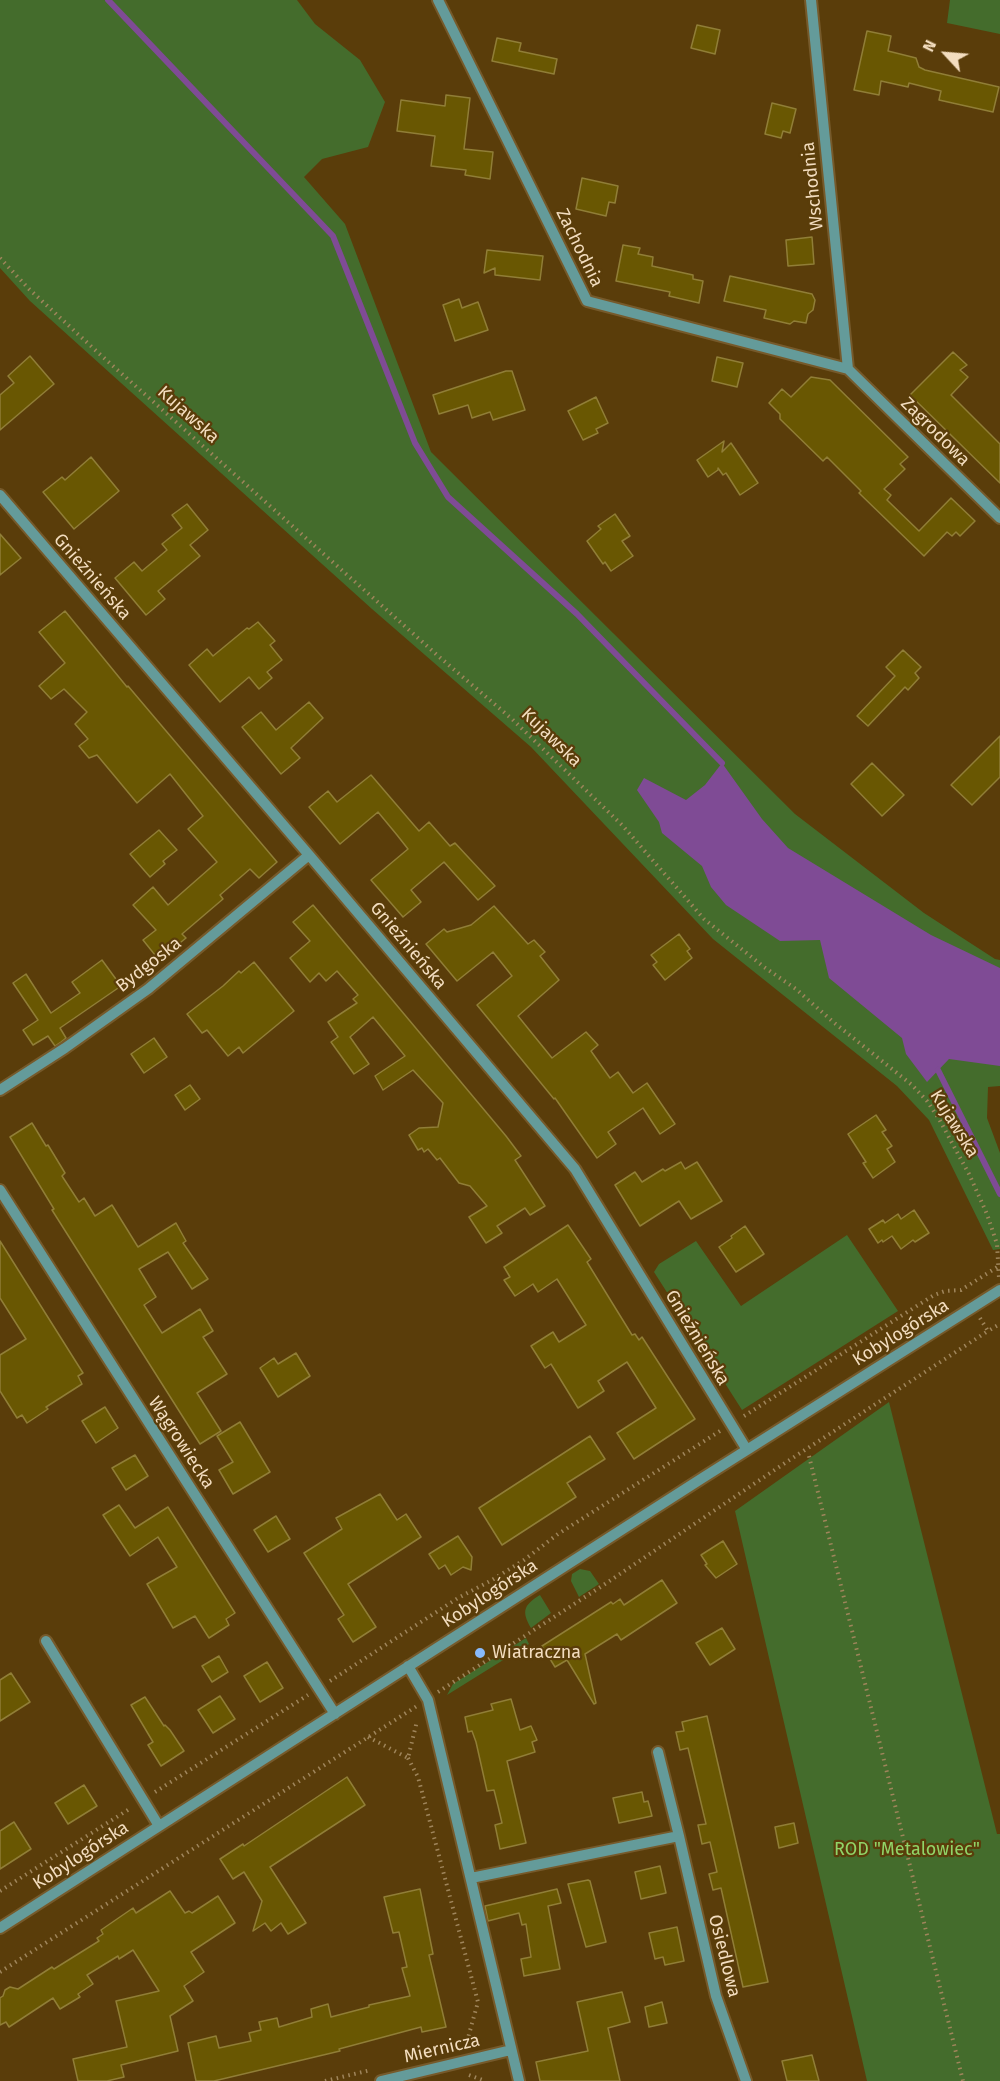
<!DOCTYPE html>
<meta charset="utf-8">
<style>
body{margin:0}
#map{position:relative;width:1000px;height:2081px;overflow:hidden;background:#5a3d0a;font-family:"Fira Sans",sans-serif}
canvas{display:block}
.north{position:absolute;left:916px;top:24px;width:60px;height:60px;-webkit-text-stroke:4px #5a3d0a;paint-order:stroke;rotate:296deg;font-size:16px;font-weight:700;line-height:24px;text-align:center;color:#f3ddbf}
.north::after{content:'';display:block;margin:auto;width:21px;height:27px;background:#f3ddbf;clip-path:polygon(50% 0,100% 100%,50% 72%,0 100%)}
</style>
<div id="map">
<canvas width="1000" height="2081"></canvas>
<div class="north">N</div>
</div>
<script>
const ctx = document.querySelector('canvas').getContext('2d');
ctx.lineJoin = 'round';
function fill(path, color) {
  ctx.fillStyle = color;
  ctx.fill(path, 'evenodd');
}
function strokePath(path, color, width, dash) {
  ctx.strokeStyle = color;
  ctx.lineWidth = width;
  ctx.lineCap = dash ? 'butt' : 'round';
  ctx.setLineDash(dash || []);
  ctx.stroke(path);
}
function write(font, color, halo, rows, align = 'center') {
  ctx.font = font + ' "Fira Sans",sans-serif';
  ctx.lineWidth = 4.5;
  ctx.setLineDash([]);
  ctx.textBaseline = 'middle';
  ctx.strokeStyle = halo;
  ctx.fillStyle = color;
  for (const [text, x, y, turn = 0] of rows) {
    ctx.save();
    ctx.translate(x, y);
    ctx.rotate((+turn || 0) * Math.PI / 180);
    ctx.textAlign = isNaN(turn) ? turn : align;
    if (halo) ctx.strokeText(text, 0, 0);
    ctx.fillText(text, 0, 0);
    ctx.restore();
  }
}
fill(new Path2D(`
 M0 0H297L315 24 360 60 385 102 368 147 322 159 304 177 345 224 431 452 795 814 924 913 995 959 1000 960V1086L988 1087 987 1118 1000 1153V1249L993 1250 929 1120 897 1086 713 939 531 747 372 609 30 301 0 268Z
 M950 0H1000V34L947 23Z
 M847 1235 898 1311 742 1410 654 1272 659 1264 696 1241 741 1306Z
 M889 1402 997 1834H1000V2081H867L735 1511Z
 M580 1569 590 1571 599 1584 579 1597 571 1581 572 1574Z
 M540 1595 551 1613 531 1628C521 1611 524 1605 540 1595Z
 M526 1638 529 1644 447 1695 453 1684Z`), '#446c2c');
fill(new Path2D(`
 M722 763 762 819 788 848 931 935 1000 968V1066L949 1059 927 1082 906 1054 902 1038 829 978 820 940 780 941 726 905 711 887 702 866 662 833 659 822 637 790 644 778 686 800 705 785Z`), '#7f4b95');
strokePath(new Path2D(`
 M108 0 333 236 415 443 448 497 577 614 722 763
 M938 1070 1000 1194`), '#7f4b95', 6);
const building = new Path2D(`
 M697 25 720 30 715 54 691 48Z
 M867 31 891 36 888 51 916 58 919 67 925 70 999 87 993 112 939 100 941 91 909 83 908 87 881 81 879 95 854 90Z
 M497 38 521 43 519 51 557 59 554 74 492 61Z
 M446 95 470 98 464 149 493 152 490 179 465 175 466 170 431 166 435 136 397 131 401 100 445 106Z
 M772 103 796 109 790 133 783 131 781 138 765 134Z
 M582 178 618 186 615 203 609 202 606 216 576 209Z
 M812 237 814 264 788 266 786 240Z
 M623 245 640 248 638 254 653 257 652 266 693 275V279L703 281 699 303 669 296 670 292 616 281Z
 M487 250 543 256 540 280 495 275V268L484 273Z
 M730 276 812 294 815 300 813 310 808 314 806 323 794 321 790 324 764 318 766 310 724 301Z
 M459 299 462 308 478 302 488 330 455 341 443 305Z
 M953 352 967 365 960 370 968 377 951 395 1000 444V483L910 395Z
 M30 356 54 384 0 430V395L14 383 8 376Z
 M717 357 743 363 737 387 712 381Z
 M506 371H512L525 410 493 420 490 412 472 418 468 405 439 414 433 395Z
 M811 377 830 380 908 457 900 464 905 469 884 489 891 495 887 500 919 531 951 498 975 521 960 536 956 532 952 536 947 532 924 556 859 493 861 491 827 457 823 461 780 419V414L769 403 782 389 791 397Z
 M596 397 608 423 596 429 598 433 583 440 568 411Z
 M724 441 722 452 731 443 758 483 740 495 726 473 723 475 718 468V470L708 477 697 460Z
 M91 457 119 491 74 529 43 492 62 477 65 480Z
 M187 504 208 530 190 545 200 556 158 591 165 599 146 615 115 578 134 562 142 571 167 550 162 544 182 528 172 515Z
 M615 514 630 536 622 541 633 556 611 571 605 562 603 564 587 541 601 529 598 526Z
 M0 534 21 558 0 575Z
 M65 611 127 687 128 686 277 862 259 878 250 869 220 895 223 899 182 934 186 938 159 960 143 940 156 930 133 905 153 887 168 905 217 862 188 829 203 816 170 774 137 803 97 755 89 758 79 746 88 739 75 724 87 712 64 689 51 699 39 686 65 663 39 632Z
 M258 622 275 641 270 645 282 660 267 672 272 678 259 689 249 677 220 702 189 665 207 649 213 656 247 628 249 629Z
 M903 650 921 667 915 673 919 678 908 690 905 687 868 726 857 716 895 676 886 667Z
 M309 702 323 718 291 748 300 758 281 774 242 727 261 712 276 730Z
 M1000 736V777L972 805 951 785Z
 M872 763 904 795 882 816 851 784Z
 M371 775 419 831 429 822 450 846 455 843 495 886 478 900 444 862 411 890 421 902 403 917 371 880 408 849 397 835 378 812 340 844 309 807 328 791 337 802Z
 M159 830 177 850 163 861 165 864 150 877 130 854Z
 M313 905 506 1136 521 1156 515 1160 545 1206 530 1215 525 1208 497 1226 502 1233 486 1243 469 1217 487 1206 470 1186 459 1183 440 1158 437 1160 428 1149 424 1152 422 1148 418 1150 409 1135 419 1128 438 1127 443 1103 413 1070 383 1090 375 1076 405 1056 373 1017 350 1037 369 1064 354 1074 331 1042 338 1037 328 1022 357 1003 353 999 358 995 337 971 326 981 319 973 310 982 290 958 310 941 293 922Z
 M494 906 528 944 534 940 545 952 540 956 559 980 518 1016 552 1058 586 1032 598 1045 591 1051 610 1078 618 1072 633 1093 647 1083 675 1124 660 1134 643 1108 608 1132 616 1144 597 1158 555 1098 554 1099 477 1005 512 976 493 952 457 981 426 944 444 929 447 932 471 925Z
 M679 934 690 949 687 951 692 958 665 980 653 965 657 962 651 955Z
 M102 960 121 986 60 1028 66 1038 61 1042 55 1046 48 1036 33 1045 23 1030 38 1020 13 983 26 974 51 1013 80 993 72 982Z
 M254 962 294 1011 243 1053 239 1047 228 1056 207 1030 202 1033 187 1014 223 986 239 971 241 973Z
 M154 1038 167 1057 144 1073 131 1054Z
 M190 1085 200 1099 185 1110 175 1095Z
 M876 1115 886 1130 882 1132 892 1146 887 1149 895 1162 873 1178 863 1163 866 1162 848 1134Z
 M32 1123 46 1146 48 1145 65 1173 62 1176 79 1202 84 1198 95 1216 112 1205 138 1247 176 1223 186 1241 183 1243 208 1279 192 1289 168 1252 139 1269 156 1297 144 1305 162 1333 200 1309 213 1331 203 1337 227 1374 197 1393 221 1431 200 1444 52 1210 54 1209 10 1137Z
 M681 1162 685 1169 697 1162 722 1201 691 1219 679 1201 640 1226 615 1185 635 1172 642 1182 663 1169 665 1171Z
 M914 1210 929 1233 915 1242 913 1240 901 1249 892 1236 883 1242 882 1240 878 1243 869 1229 883 1220 885 1223 898 1214 901 1219Z
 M568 1225 591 1259 587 1262 632 1335 635 1334 639 1340 642 1337 695 1419 634 1459 617 1433 656 1408 627 1362 598 1381 604 1391 578 1408 551 1364 545 1368 531 1346 553 1332 559 1342 586 1325 557 1279 538 1292 533 1284 515 1296 504 1280 510 1277 504 1267Z
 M745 1226 764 1254 736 1272 719 1247 732 1238 731 1236Z
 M0 1241 83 1373 78 1376 82 1384 46 1407 48 1409 27 1423 22 1415 17 1418 0 1391V1355L26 1339 0 1298Z
 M296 1353 310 1376 278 1397 260 1368 274 1358 278 1364Z
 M105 1407 118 1428 96 1443 82 1421Z
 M240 1422 270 1472 233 1494 219 1470 233 1462 217 1436Z
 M590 1436 605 1459 567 1483 576 1497 502 1545 479 1508Z
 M135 1455 148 1476 126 1490 112 1468Z
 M380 1494 397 1520 406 1514 421 1537 348 1584 376 1627 353 1642 338 1619 344 1615 304 1553 342 1529 336 1518Z
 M119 1505 135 1528 168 1507 235 1613 226 1619 229 1625 209 1638 195 1616 173 1628 147 1584 177 1567 158 1537 130 1556 103 1515Z
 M276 1516 290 1539 268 1552 254 1530Z
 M458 1536 472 1557 471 1570 463 1567 451 1575 445 1565 439 1569 429 1554Z
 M723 1541 737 1564 716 1578 705 1565 707 1564 701 1555Z
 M662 1580 677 1603 621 1640 617 1634 585 1654 596 1703 594 1704 567 1660 555 1667 542 1646 611 1602 613 1604 620 1599 624 1605Z
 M722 1628 735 1649 710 1665 696 1643Z
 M219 1656 228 1672 212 1682 202 1666Z
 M267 1662 283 1688 260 1702 244 1676Z
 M11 1673 30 1702 0 1721V1680Z
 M220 1696 235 1719 213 1733 198 1710Z
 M145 1697 164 1726 165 1725 170 1730 184 1751 161 1766 148 1745 153 1742 131 1705Z
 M511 1699 520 1730 531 1726 537 1740 532 1742 535 1752 507 1761 526 1843 500 1849 495 1825 502 1823 498 1806 494 1790 487 1791 476 1742 472 1731 468 1732 465 1717 493 1710 491 1704Z
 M707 1716 768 1982 743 1987 721 1888 713 1890 709 1874 717 1872 710 1842 702 1844 698 1825 706 1824 688 1748 680 1750 676 1732 684 1731 682 1722Z
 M347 1777 365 1805 270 1867 306 1923 288 1934 281 1923 271 1931 265 1923 253 1931 262 1901 244 1872 233 1879 220 1859 243 1844 244 1846Z
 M84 1785 97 1806 68 1824 55 1803Z
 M642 1792 644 1802 648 1801 652 1816 619 1823 613 1798Z
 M14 1822 31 1849 0 1869V1831Z
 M794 1823 798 1843 779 1848 775 1827Z
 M660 1866 666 1893 641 1899 635 1872Z
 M588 1880 590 1881 606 1942 586 1947 568 1884Z
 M420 1889 433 1954 429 1955 446 2027 422 2032 421 2027 339 2049 340 2051 214 2081H196L188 2043 216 2036 219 2048 251 2041 249 2033 261 2030 259 2022 277 2018 279 2027 312 2017 311 2009 328 2004 331 2017 369 2007V2005L410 1996 402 1968 407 1967 399 1932 393 1933 384 1897Z
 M557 1889 561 1903 548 1906 560 1969 524 1976 521 1959 531 1957 526 1924 522 1925 519 1913 488 1921 485 1906Z
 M170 1891 185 1913 189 1911 192 1913 218 1896 235 1923 191 1952 204 1972 184 1986 193 2001 170 2016 178 2051 121 2065 124 2077 107 2081H78L73 2059 127 2047 116 2001 159 1991 133 1950 119 1959 118 1956 87 1975 93 1984 78 1994 80 1997 60 2009 53 1998 9 2027 6 2022 0 2025V1998L3 1996 5 1990 10 1987 18 1989 52 1967 54 1969 99 1941 97 1938 103 1934 101 1930 133 1908 136 1913Z
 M677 1927 684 1961 665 1965 663 1957 655 1959 649 1933Z
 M622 1992 630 2022 608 2028 620 2081H540L536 2062 588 2051 577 2002Z
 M662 2002 667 2023 649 2027 645 2007Z
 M812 2055 819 2081H787L782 2061Z`);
fill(building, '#695702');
strokePath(building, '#907e37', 1.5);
const minor = new Path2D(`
 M438 0 587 301 848 369 1000 518
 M811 0 848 369
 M0 495 309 855 575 1169 747 1450
 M0 1090 65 1048 148 989 309 855
 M0 1190 335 1714
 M46 1641 159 1826
 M408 1666 428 1700 519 2081
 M658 1752 679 1836 716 1996 746 2081
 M471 1878 679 1836
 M0 1928 704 1477 1000 1290
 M381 2081 511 2050`);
strokePath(minor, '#765a2b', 14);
strokePath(new Path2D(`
 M0 258 29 289 93 348 437 655 512 719 622 825 704 919 764 967 796 989 832 1021 912 1085 927 1101 939 1119 969 1174 987 1214 997 1244 999 1278
 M980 1318 988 1331 1000 1324
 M744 1416 934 1295 945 1291 961 1290 999 1266
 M809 1456 963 2081
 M330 1681 458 1598 492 1580 524 1560 558 1534 720 1431
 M438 1692 602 1586 788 1461 988 1331
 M368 1737 408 1758 417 1721
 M408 1758 418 1777 478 2002 466 2045
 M155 1792 308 1695
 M0 1891 131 1808
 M0 1972 417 1706
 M469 2075 485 2081
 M325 2081 371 2070`), '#9f855b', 4, [1.5, 4.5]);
strokePath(minor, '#649b9a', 10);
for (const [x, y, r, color] of [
 [480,1653,6,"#88bafc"]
]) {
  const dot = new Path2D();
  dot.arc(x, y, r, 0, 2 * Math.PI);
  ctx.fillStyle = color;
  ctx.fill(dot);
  strokePath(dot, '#5a3d0a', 2);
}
write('18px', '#f3ddbf', '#5a3d0a', [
 ["Wschodnia",813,186,-96],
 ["Zachodnia",579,248,64],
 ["Kujawska",188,415,42],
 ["Zagrodowa",935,432,45],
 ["Gnieźnieńska",92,577,49],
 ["Kujawska",551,738,44],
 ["Gnieźnieńska",408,946,50],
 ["Bydgoska",149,965,-38],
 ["Kujawska",954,1124,58],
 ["Kobylogórska",901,1333,-32],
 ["Gnieźnieńska",697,1338,59],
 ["Wągrowiecka",181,1443,57],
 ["Kobylogórska",490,1594,-33],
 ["Kobylogórska",81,1856,-33],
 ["Osiedlowa",724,1956,76],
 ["Miernicza",442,2049,-13]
]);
write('18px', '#f3ddbf', '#5a3d0a', [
 ["Wiatraczna",492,1653]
], 'left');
write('18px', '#90d468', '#5a3d0a', [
 ["ROD \"Metalowiec\"",907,1850]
]);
</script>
